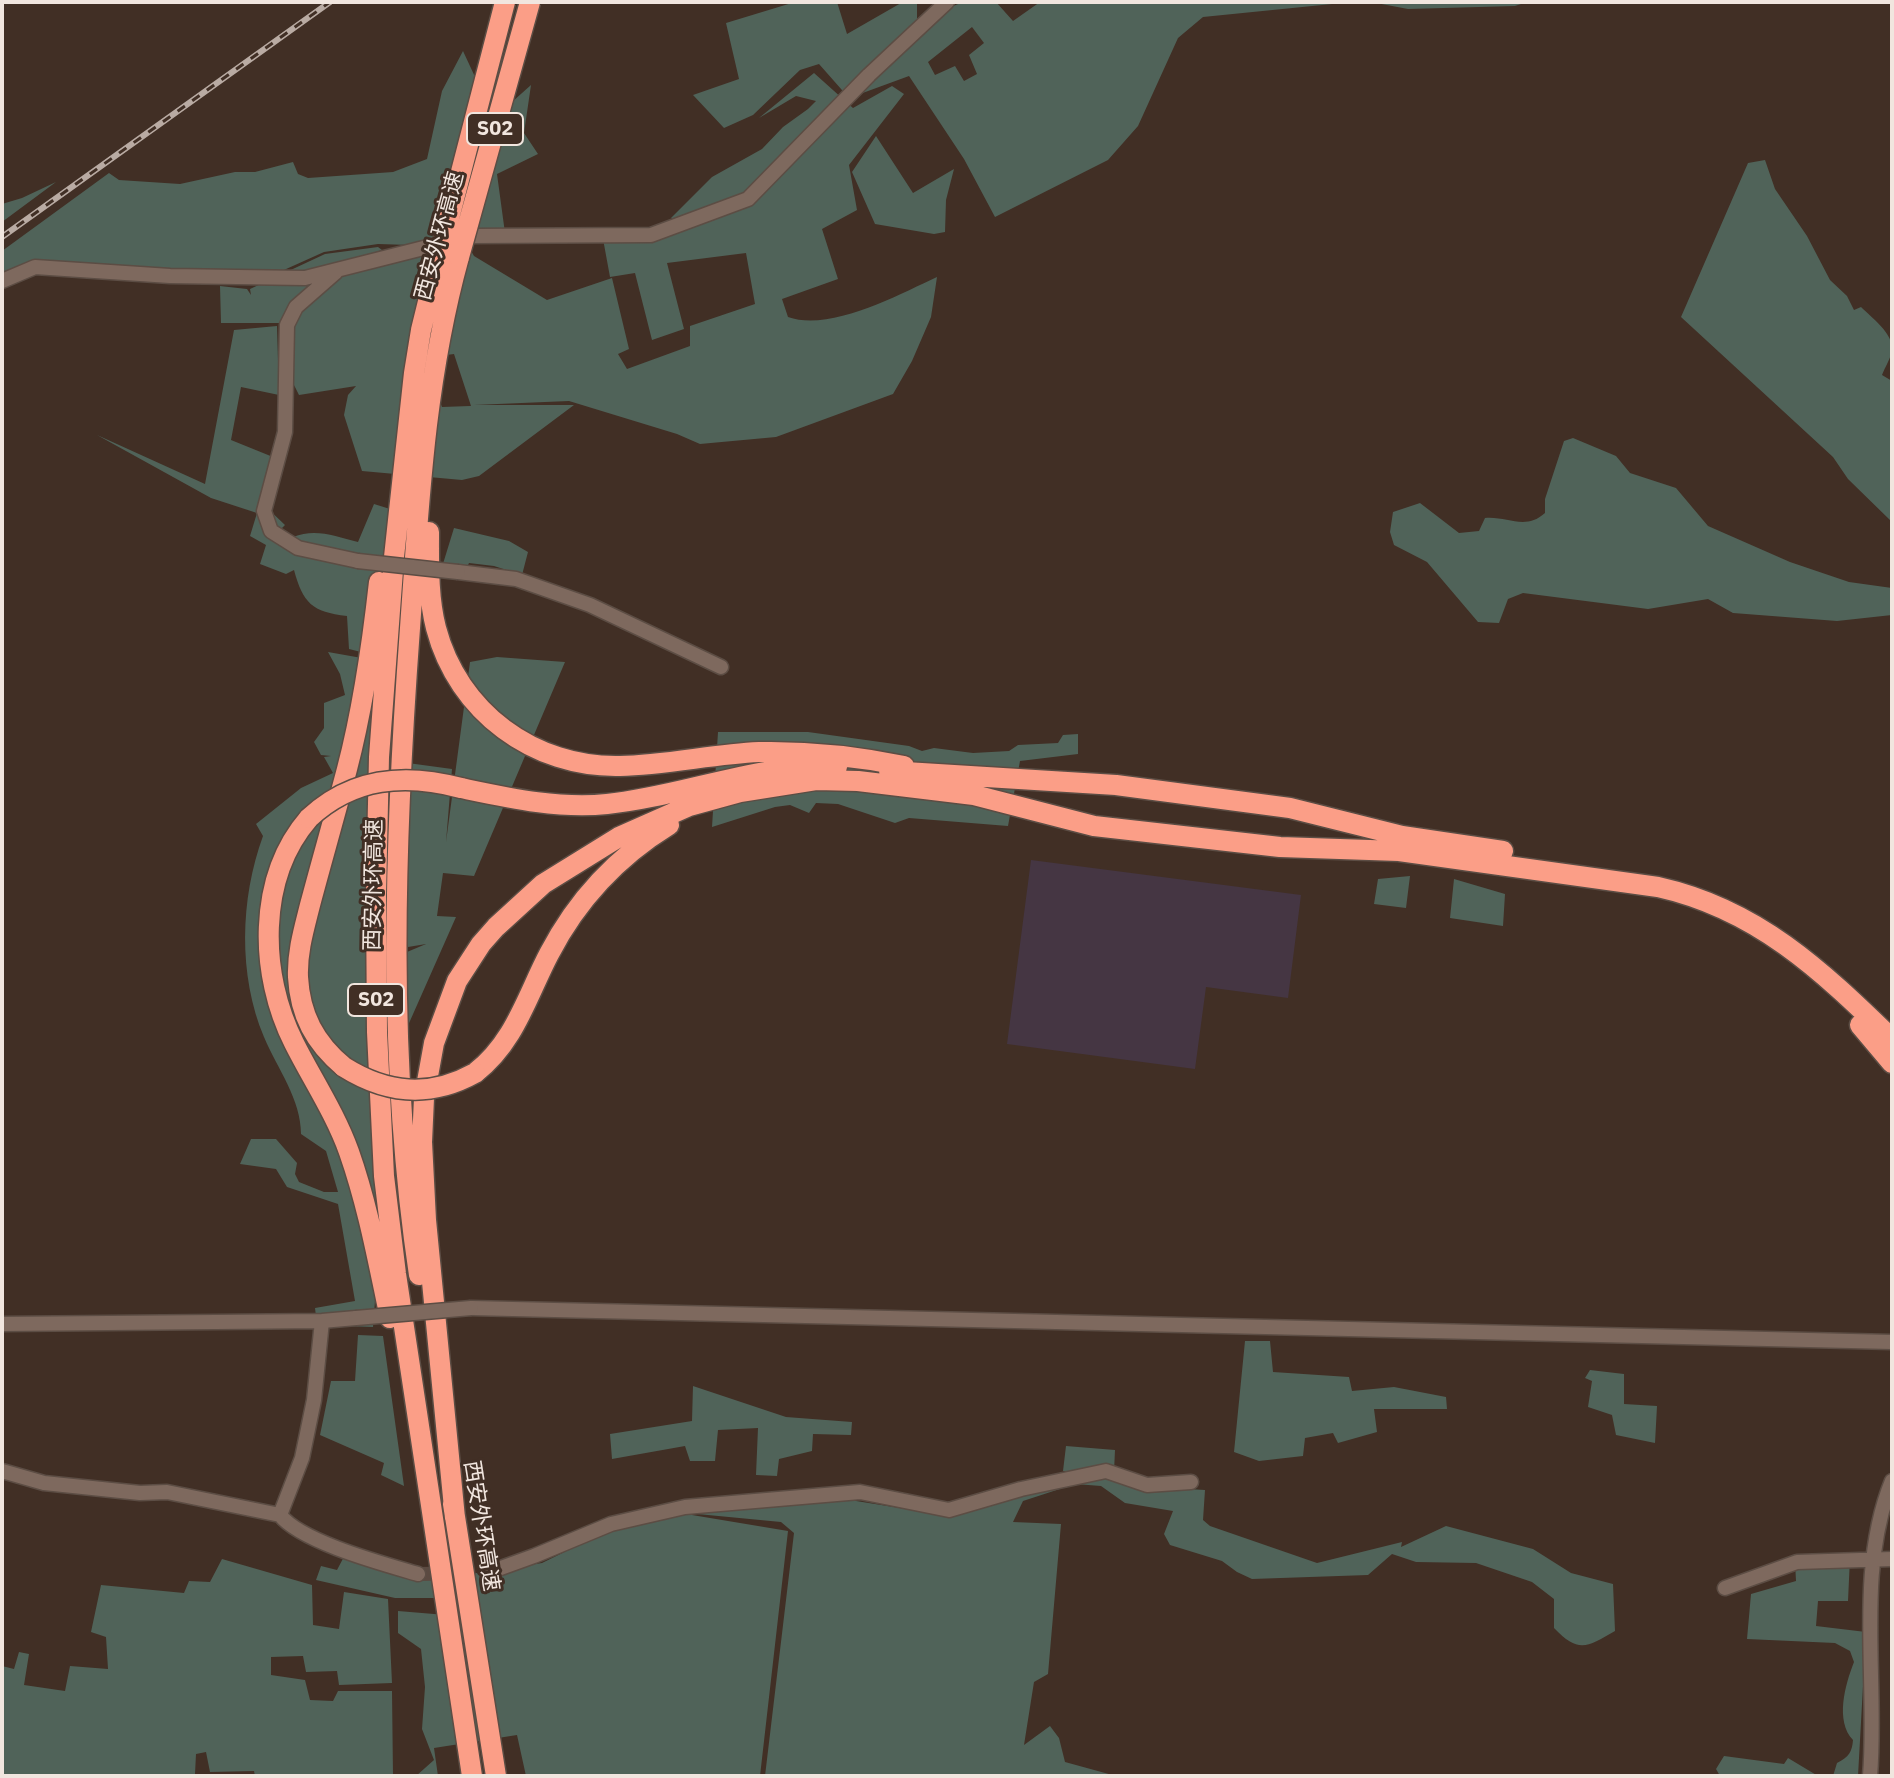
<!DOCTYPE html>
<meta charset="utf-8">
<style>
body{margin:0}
#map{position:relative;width:1894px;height:1778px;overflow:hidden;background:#412f25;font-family:"IBM Plex Sans",sans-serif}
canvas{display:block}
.frame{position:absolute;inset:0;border:4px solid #f1e6df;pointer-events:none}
</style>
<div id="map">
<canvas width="1894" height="1778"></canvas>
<div class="frame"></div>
</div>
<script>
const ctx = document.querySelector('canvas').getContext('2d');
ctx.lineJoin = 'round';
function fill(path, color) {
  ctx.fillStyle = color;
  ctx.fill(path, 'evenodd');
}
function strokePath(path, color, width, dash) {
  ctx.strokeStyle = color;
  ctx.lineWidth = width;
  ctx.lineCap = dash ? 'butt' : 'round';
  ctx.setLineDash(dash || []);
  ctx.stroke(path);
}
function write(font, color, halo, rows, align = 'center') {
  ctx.font = font + ' "IBM Plex Sans","Noto Sans SC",sans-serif';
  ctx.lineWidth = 6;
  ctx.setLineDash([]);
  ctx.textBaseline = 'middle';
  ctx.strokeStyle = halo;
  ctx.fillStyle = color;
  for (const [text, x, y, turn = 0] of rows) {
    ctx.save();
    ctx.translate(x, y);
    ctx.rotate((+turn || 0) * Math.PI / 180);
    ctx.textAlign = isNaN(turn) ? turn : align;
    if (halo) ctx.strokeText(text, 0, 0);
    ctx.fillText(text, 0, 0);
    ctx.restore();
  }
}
fill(new Path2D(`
 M1031 860 1301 895 1288 998 1206 987 1195 1069 1007 1044Z`), '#453643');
fill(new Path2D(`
 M795 2H837L847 34 901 3 917 2V21L963 2H996L1013 21 1040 2H1352L1203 17 1178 38 1138 126 1108 160 995 217 964 159 909 76 849 98 819 64 800 70 753 115 724 128 693 95 739 79 726 23ZM972 27 984 43 969 55 977 74 964 81 955 66 935 75 928 62Z
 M1371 2H1527L1515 6 1408 9Z
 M463 51 489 107 503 110 531 85 524 133 538 154 497 174 505 233 463 237 474 256 547 300 612 278 629 349 618 354 627 369 690 346V326L755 304 746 253 667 263 684 329 652 340 635 273 610 277 601 228 669 231 685 227 671 218 712 177 762 149 783 127 808 109 816 101 796 96 759 118 814 73 853 108 892 86 904 94 849 165 857 210 822 229 838 279 782 299 788 317C830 332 898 295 937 277L931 317 912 361 893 394 776 437 700 444 677 434 569 401 474 405H574L479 476 462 480 362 471 344 415 348 395 356 386 299 395 293 383 294 360 289 344 292 315 331 273 410 245 378 244 324 252 255 283 150 270 2 275V251L109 173 119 180 180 184 235 172H255L293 162 298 174 308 178 393 172 427 159 442 91ZM454 354 471 406H470L442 407 424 358Z
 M876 136 913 193 954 169 946 200 945 232 934 234 875 224 852 172Z
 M1765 160 1775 189 1807 236 1830 280 1847 296 1854 310 1861 307C1871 317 1894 334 1892 350 1891 358 1885 367 1882 375L1892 381V522L1848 479 1833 457 1681 317 1748 163Z
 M56 182 2 222V204L22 198Z
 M378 247 382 250 327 269 280 323H221L220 286 247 289 251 295 250 289 325 254Z
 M277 326 279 395 241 387 231 440 273 457 257 510 264 505 285 525 280 530 293 537C315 528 335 536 358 542L374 504 435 523 421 563 394 555 365 653 349 649 347 616C312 612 303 603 294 570L286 574 260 564 266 545 250 536 257 513 211 498 97 435 205 484 234 330Z
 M1573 438 1616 456 1630 473 1676 488 1708 526 1790 562 1849 582 1892 588V615L1837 621 1733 613 1708 599 1648 609 1523 593 1508 599 1499 623 1478 622 1427 562 1394 545 1390 532 1393 512 1420 503 1459 533 1479 531 1485 518C1508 516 1525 531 1545 513V499L1564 441Z
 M454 528 509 541 528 552 522 575 494 566 469 563 464 573 454 564 442 567Z
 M328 652 407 666 393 761 452 769 446 842 470 662 497 657 565 662 474 876 443 873 437 916 456 917 402 1039 407 952 426 944 402 948 373 1327 317 1325 315 1308 355 1301 338 1204 287 1187 276 1169 240 1164 251 1139H276L297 1163 295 1174 299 1182 324 1192H338L326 1151 301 1134C301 1099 278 1070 264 1037 238 975 240 899 263 836L256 824 301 788 333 773 324 757 331 756 321 755 314 742 324 728V703L345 695 340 674Z
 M718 732H808L909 746 922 751 934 748 973 753 1009 751 1018 745 1058 743 1063 735 1078 734V754L1020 761 1008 826 909 818 895 823 838 804 816 803 809 813 790 805 775 807 712 827Z
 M1410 876 1406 908 1374 904 1378 879Z
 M1454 879 1505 894 1503 926 1450 918Z
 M358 1335 383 1336 404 1486 381 1475 384 1463 320 1435 331 1381H355Z
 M1245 1341H1270L1273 1372 1349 1377 1352 1391 1394 1387 1446 1397 1447 1409H1374L1377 1432 1338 1443 1333 1433 1305 1438 1303 1456 1259 1461 1234 1452Z
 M1590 1370 1624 1374V1404L1657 1406 1655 1443 1616 1435 1612 1415 1588 1407 1592 1381 1585 1378Z
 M693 1386 786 1417 852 1422 851 1435 813 1434 812 1451 779 1459 777 1476 756 1475 758 1428 718 1430 715 1461H690L685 1446 612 1459 610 1434 692 1421Z
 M1066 1446 1115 1450 1114 1472 1138 1486 1205 1490 1203 1520 1210 1526 1317 1563 1402 1542 1401 1547 1446 1526 1533 1549 1571 1573 1613 1584 1615 1631C1587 1647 1579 1654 1554 1628V1599L1532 1582 1476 1563 1416 1562 1392 1554 1368 1575 1252 1579 1237 1572 1222 1561 1170 1545 1164 1534 1173 1511 1125 1503 1101 1486 1075 1484 1023 1501 1013 1522 1061 1524 1048 1674 1034 1682 1024 1745 1050 1726 1059 1738 1065 1762 1116 1776H765L794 1533 781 1522 687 1513 850 1500 950 1516 1070 1471H1063Z
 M680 1513 788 1531 760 1776H526L517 1735 434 1748 438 1776H416L434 1760 422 1729 425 1687 421 1649 398 1633V1611L446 1615 449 1598H395L316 1580 321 1566 337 1570 347 1551 390 1569 470 1574 542 1563 613 1528Z
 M1850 1558 1848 1601H1818L1816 1626 1866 1632 1858 1776H1833L1837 1763C1849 1757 1852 1752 1853 1740 1835 1721 1845 1685 1854 1662L1850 1651 1835 1643 1747 1639 1751 1594 1796 1581 1795 1562Z
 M222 1559 312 1585 313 1625 339 1629 344 1592 388 1599 392 1683 339 1685 337 1671 306 1672 303 1656 271 1657V1675L305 1680 310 1700 333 1701 338 1691H392L393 1776H255L254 1771 210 1772 206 1752 196 1754 195 1774 175 1776H2V1666L14 1669 19 1652 29 1654 24 1685 65 1691 70 1666 108 1669 106 1637 91 1632 101 1585 184 1593 189 1581 210 1582Z
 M1724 1756 1784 1764 1788 1758 1818 1776H1720L1716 1769Z`), '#506359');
strokePath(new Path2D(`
 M418 1574 487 1573`), '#5b4a41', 14, [14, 7]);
const minor = new Path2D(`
 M336 272 296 307 287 325 285 432 264 511 271 531 298 548 358 561
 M2 281 35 267 170 276 305 278 471 236 651 235 748 199 869 75 947 2
 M458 572 516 579 590 605 721 667
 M471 1308 1892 1342
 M2 1324 322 1321 356 1318
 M2 1471 44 1483 140 1493 167 1492 280 1515C301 1542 384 1564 418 1574
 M280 1515 302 1458 314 1400 322 1321
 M487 1573 534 1556 611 1524 685 1507 860 1492 949 1510 1021 1489 1106 1471 1147 1485 1191 1482
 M1725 1588 1797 1562 1892 1559
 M1870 1776C1878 1680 1855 1572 1892 1481`);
const highway = new Path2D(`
 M440 253 421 330 414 373 394 557 379 757 376 896 377 1032 384 1176 396 1274 472 1776
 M429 532C429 563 428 597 436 628 458 712 534 768 620 766 667 765 713 754 759 752 809 751 856 756 904 766
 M889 771 1116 785 1290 808 1402 836 1503 851
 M461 788C509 798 558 809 607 804 685 796 758 763 837 767
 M309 818C257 878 259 974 294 1043 312 1079 335 1113 349 1152 368 1206 378 1262 390 1318
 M1860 1025 1892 1063
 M344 1067C315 1043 300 1015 298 977 297 952 304 929 310 905 322 860 335 815 347 769 363 708 372 645 379 582
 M475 1073C515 1042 527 996 549 954 577 900 617 857 669 825
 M419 1275C387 1061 394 844 410 628 419 501 425 380 459 257
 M453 1504 496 1776
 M455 1518 426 1220 422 1142 424 1098 434 1043 457 981 481 944 496 927 543 884 619 837 689 806 740 792 816 780 858 781 974 795 1094 826 1280 847 1399 851 1658 887C1757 909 1821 970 1892 1039`);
strokePath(minor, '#5c4d44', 17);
strokePath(highway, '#5c4d44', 23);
strokePath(minor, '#7e695e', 14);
strokePath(highway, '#fb9e87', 20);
const rail = new Path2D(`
 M2 237 330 2`);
strokePath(rail, '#b9aba3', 6);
strokePath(rail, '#412f25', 3, [9]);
const minorBridge = new Path2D(`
 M358 561 458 572
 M356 1318 471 1308`);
const highwayBridge = new Path2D(`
 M440 253 505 2
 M459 257 530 2
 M309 818C353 777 405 773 461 788
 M344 1067C387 1094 430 1098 475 1073`);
strokePath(minorBridge, '#5c4d44', 17, []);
strokePath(highwayBridge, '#5c4d44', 23, []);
strokePath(minorBridge, '#7e695e', 14);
strokePath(highwayBridge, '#fb9e87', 20);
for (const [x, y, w] of [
 [495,129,56],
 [376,1000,56]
]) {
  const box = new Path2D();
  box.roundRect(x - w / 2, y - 16, w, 32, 6);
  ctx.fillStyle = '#412f25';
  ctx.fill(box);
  strokePath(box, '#f1e6df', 2);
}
write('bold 20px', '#f1e6df', null, [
 ["S02",495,129],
 ["S02",376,1000]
]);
write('22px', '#f1e6df', '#412f25', [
 ["西安外环高速",440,236,-75],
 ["西安外环高速",374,885,-89],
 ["西安外环高速",481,1526,81]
]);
</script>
